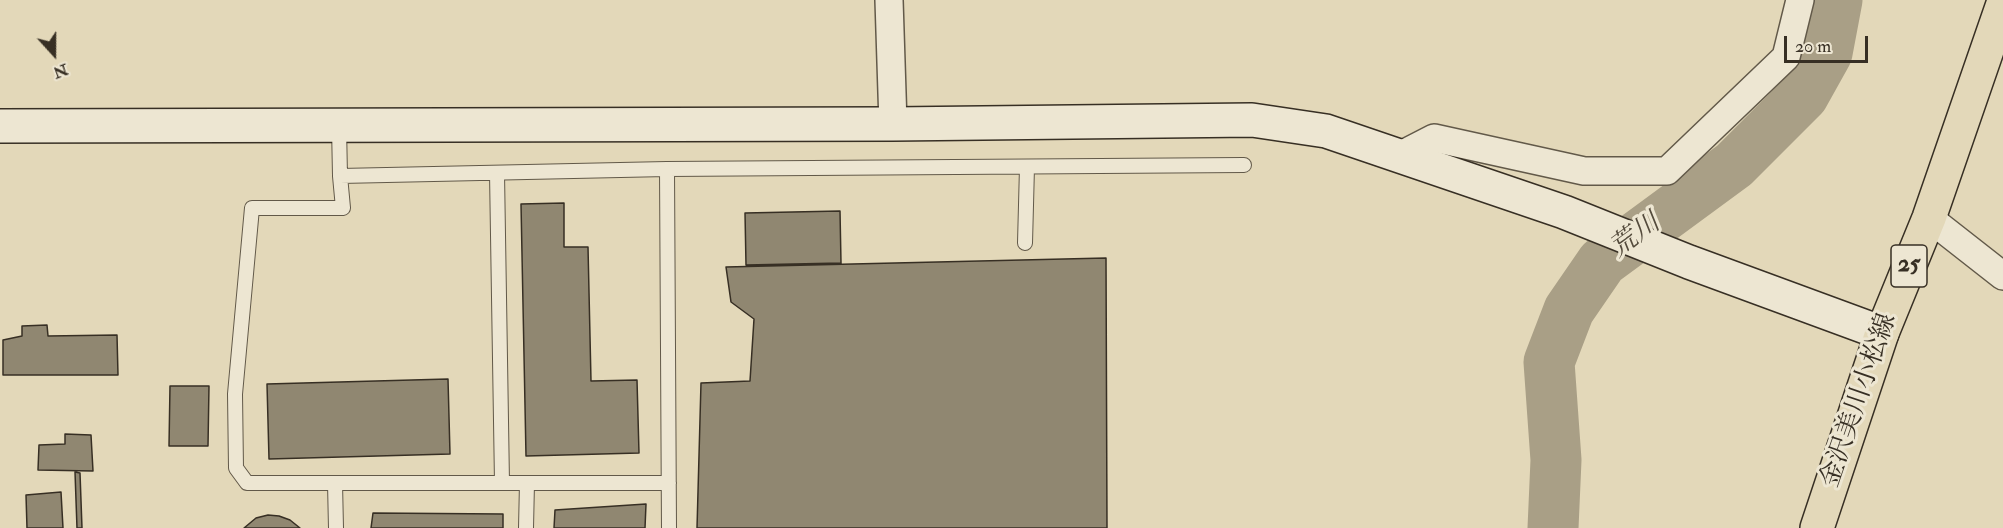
<!DOCTYPE html>
<meta charset="utf-8">
<style>
body{margin:0}
#map{position:relative;width:2003px;height:528px;overflow:hidden;background:#e3d8b9;font-family:"IM FELL Double Pica",serif}
canvas{display:block}
.north{position:absolute;left:24px;top:24px;width:60px;height:60px;-webkit-text-stroke:4px #ede6d2;paint-order:stroke;rotate:159deg;font-size:16px;font-weight:700;line-height:24px;text-align:center;color:#372f24}
.north::after{content:'';display:block;margin:auto;width:21px;height:27px;background:#372f24;clip-path:polygon(50% 0,100% 100%,50% 72%,0 100%)}
.scale{position:absolute;left:1784px;top:36px;width:84px;height:27px;box-sizing:border-box;border:3px solid #372f24;border-top:0;padding-left:8px;font-size:18px;line-height:21px;white-space:nowrap;color:#372f24;-webkit-text-stroke:4px #ede6d2;paint-order:stroke}
</style>
<div id="map">
<canvas width="2003" height="528"></canvas>
<div class="north">N</div>
<div class="scale">20 m</div>
</div>
<script>
const ctx = document.querySelector('canvas').getContext('2d');
ctx.lineJoin = 'round';
function strokePath(path, color, width, dash) {
  ctx.strokeStyle = color;
  ctx.lineWidth = width;
  ctx.lineCap = dash ? 'butt' : 'round';
  ctx.setLineDash(dash || []);
  ctx.stroke(path);
}
function fill(path, color) {
  ctx.fillStyle = color;
  ctx.fill(path, 'evenodd');
}
function write(font, color, halo, rows, align = 'center') {
  ctx.font = font + ' "IM FELL Double Pica","Noto Serif JP",serif';
  ctx.lineWidth = 6;
  ctx.setLineDash([]);
  ctx.textBaseline = 'middle';
  ctx.strokeStyle = halo;
  ctx.fillStyle = color;
  for (const [text, x, y, turn = 0] of rows) {
    ctx.save();
    ctx.translate(x, y);
    ctx.rotate((+turn || 0) * Math.PI / 180);
    ctx.textAlign = isNaN(turn) ? turn : align;
    if (halo) ctx.strokeText(text, 0, 0);
    ctx.fillText(text, 0, 0);
    ctx.restore();
  }
}
strokePath(new Path2D(`
 M1553 528 1556 460 1549 362 1569 310 1602 262 1734 165 1803 96 1827 53 1837 0`), '#a99f86', 51);
const building = new Path2D(`
 M564 203V247H588L591 381 637 380 639 453 526 456 521 204Z
 M840 211 841 263 746 265 745 213Z
 M1106 258 1107 528H697L701 383 750 381 754 319 731 302 726 267Z
 M47 325 48 336 117 335 118 375H3V340L22 336V326Z
 M448 379 450 454 269 459 267 384Z
 M170 386H209L208 446H169Z
 M65 434 91 435 93 471 38 470 39 445 65 444Z
 M75 472 80 473 82 528H77Z
 M61 492 63 528H27L26 495Z
 M646 504 645 528H554L555 510Z
 M373 513 503 514V528H371Z
 M268 515 279 516 290 520 300 528H244L256 518Z`);
fill(building, '#908771');
strokePath(building, '#372f24', 1.5);
const lane = new Path2D(`
 M339 126 340 176 667 169 1244 165
 M667 169 669 528
 M497 173 502 483
 M340 176 343 208H252L235 394 236 468 247 483H669
 M1025 243 1027 167
 M335 483 336 528
 M526 528 527 483`);
const street = new Path2D(`
 M889 0 893 124
 M1399 156 1434 138 1584 171H1667L1786 57 1800 0
 M1929 218 2003 276`);
const secondary = new Path2D(`
 M0 126 893 124 1252 120 1326 131 1564 212 1689 262 1882 333`);
const primary = new Path2D(`
 M1817 528 1882 333 1929 218 2003 4`);
strokePath(lane, '#625949', 16);
strokePath(street, '#625949', 30);
strokePath(secondary, '#372f24', 36);
strokePath(primary, '#372f24', 36);
strokePath(lane, '#ede6d2', 14);
strokePath(street, '#ede6d2', 27);
strokePath(secondary, '#ede6d2', 33);
strokePath(primary, '#e3d8b9', 33);
for (const [x, y, w] of [
 [1909,266,36]
]) {
  const box = new Path2D();
  box.roundRect(x - w / 2, y - 21, w, 42, 4.5);
  ctx.fillStyle = '#ede6d2';
  ctx.fill(box);
  strokePath(box, '#372f24', 1.5);
}
write('bold 24px', '#372f24', null, [
 ["25",1909,266]
]);
write('26px', '#372f24', '#ede6d2', [
 ["金沢美川小松線",1860,401,-71]
]);
write('italic 27px', '#544b3c', '#ede6d2', [
 ["荒川",1636,237,-36]
]);
</script>
